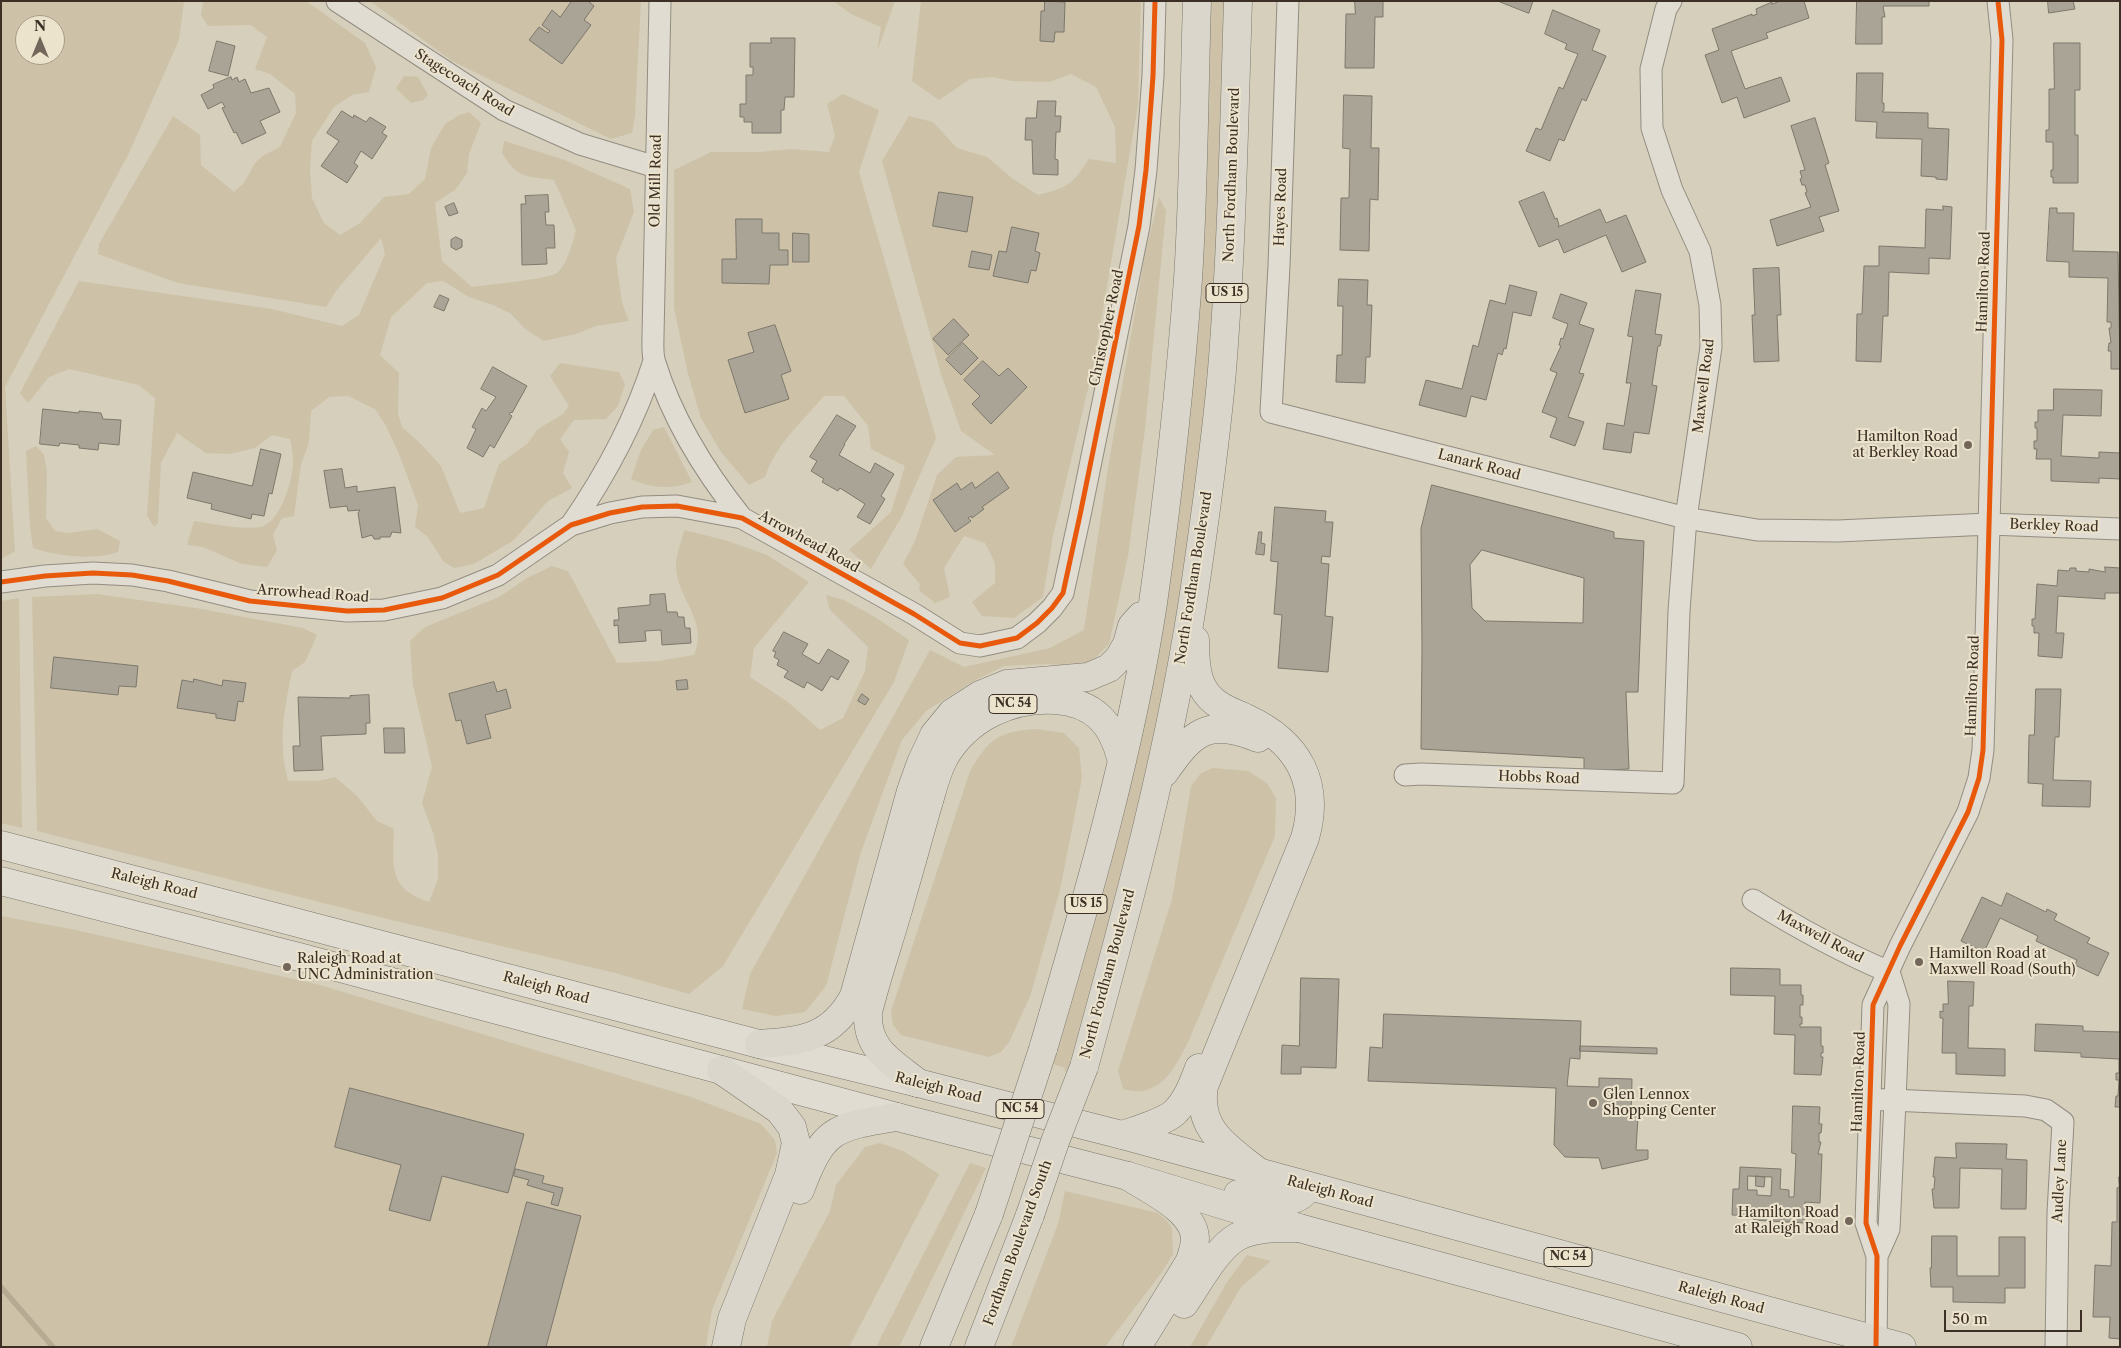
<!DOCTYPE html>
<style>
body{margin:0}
#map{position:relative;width:2121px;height:1348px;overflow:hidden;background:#d6cfbb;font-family:"Libre Caslon Text",serif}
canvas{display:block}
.frame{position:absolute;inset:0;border:2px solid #3c2f25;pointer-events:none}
.north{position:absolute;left:15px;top:15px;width:50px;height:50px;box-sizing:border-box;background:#ece3cc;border:1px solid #a69b89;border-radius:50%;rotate:0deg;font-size:14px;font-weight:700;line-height:20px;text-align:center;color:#3c2f25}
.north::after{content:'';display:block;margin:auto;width:18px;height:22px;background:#72675a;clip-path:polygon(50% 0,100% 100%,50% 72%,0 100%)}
.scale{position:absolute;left:1944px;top:1310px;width:138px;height:22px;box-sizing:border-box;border:2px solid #3c2f25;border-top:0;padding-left:6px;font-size:15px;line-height:18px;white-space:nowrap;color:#3c2f25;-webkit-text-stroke:4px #ece3cc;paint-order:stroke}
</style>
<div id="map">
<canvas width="2121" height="1348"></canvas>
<div class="frame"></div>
<div class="north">N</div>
<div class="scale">50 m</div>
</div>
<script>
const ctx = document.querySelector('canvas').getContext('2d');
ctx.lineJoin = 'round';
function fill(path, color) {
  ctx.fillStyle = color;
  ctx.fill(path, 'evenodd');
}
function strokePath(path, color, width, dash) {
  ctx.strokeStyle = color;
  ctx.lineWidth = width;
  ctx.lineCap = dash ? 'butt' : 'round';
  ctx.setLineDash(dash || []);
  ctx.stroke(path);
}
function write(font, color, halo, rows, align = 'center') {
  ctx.font = font + ' "Libre Caslon Text",serif';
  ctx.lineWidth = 4;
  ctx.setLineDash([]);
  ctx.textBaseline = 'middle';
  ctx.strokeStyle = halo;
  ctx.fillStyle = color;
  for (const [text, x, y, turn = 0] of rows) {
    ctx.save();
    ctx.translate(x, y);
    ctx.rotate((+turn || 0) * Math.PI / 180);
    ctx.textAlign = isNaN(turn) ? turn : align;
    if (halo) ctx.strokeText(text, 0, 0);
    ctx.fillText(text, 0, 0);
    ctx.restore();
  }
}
fill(new Path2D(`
 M1 1H184L179 40 129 153 5 387 15 551 1 559ZM25 25H55V55H25Z
 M203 1H306L365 43 376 67 369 92 352 95 334 107 312 141 310 170 312 198 324 223 340 235 360 223 384 197 409 194 425 179 431 148 445 124 459 115 469 112 481 123 469 154 467 173 456 189 435 203 442 261 472 287C486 285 549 279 557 273 567 265 573 242 576 230L554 180C526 176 518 179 502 153L504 141 565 160 630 189 634 212 616 258 622 303 629 321 596 326 576 334 544 341 525 329 511 314 493 305 469 297 443 281 427 283 391 317 380 355 399 373 398 414 402 427 421 444 441 466 460 513 484 508 499 464 527 444 538 429 563 414 569 406 550 376 560 363 619 372 625 384 618 406 606 419 574 420 560 439 569 452 563 473 572 488 548 501 514 540 474 564 454 568 443 561 428 537 415 527 418 505 399 454 386 426 375 409 348 396 329 397 311 411 309 443 301 464 294 516 282 518 273 535 277 550 267 567 242 564 203 547 187 545 194 521C215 524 239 530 260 527 280 524 293 480 293 462 293 455 292 447 290 439L272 435 255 448 230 454 206 453 177 433 161 463 158 523 154 527 147 515 155 398 139 385 69 369 49 377 28 403 20 393 79 281 272 309 342 326 359 315 385 254 381 238 336 291 326 307 178 283 98 254 99 244 173 116 200 135 201 165 234 192 244 183 255 163 264 155 280 147 296 113 295 94 270 74 255 69 267 37 251 25 208 26 201 15Z
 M370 1H641L635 116 632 133 611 139 452 61Z
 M833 1H895L877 52 881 27 851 14Z
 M921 1H1141L1138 105 1093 368 1053 536 1043 597 1014 618 982 616 972 602 995 583V563L985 543 964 536 944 568 950 597 935 603 919 590 920 584 903 564 915 541 937 475 956 457 995 455 961 431 941 374 882 161 909 116 933 122 957 148 987 157 1013 179 1038 195C1067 188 1072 185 1089 159L1116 163 1115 127 1096 87 1071 74 1049 82 1012 81 993 77 970 79 939 100 912 81Z
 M1207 1H1227L1220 233 1208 397 1168 680 1107 947 1067 1072 1064 1071 1065 1068 1053 1064 1123 796Z
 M404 76 418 77 428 95 423 100 411 103 396 88Z
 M843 94 879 110 859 172 936 438 902 516 871 569 849 550 891 512 905 466 871 449 868 426 844 396H824C802 422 776 444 765 477L749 485 721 452 701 418 688 374 674 308V170L711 152H759L791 149 829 152 835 136 827 104Z
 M1159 197 1166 211 1145 429 1128 556 1109 644 1090 663 1075 666 1048 664 1004 666 974 681 926 711 902 740 861 852 826 986 805 1012 776 1016 742 1009 750 974 930 650 964 667 1050 648 1084 630 1108 468 1145 254Z
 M664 427 692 482C671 490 651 488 631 479L641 450 653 430Z
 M36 446 44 455 47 471 46 518 55 531 68 533 97 529 120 541 118 552C92 561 58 556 33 548L30 527 26 451Z
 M684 530 725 540 767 555 809 582 754 648 750 677 788 702 820 730 843 718 865 671 868 647 830 610 826 595 844 600 875 617 909 640 894 682 723 966 689 994 615 973 375 916 37 831 32 597 97 594 196 608 303 628 317 635 305 662 292 671C287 697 281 723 283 750 283 760 286 771 288 781H318L335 777 357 796 377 821 394 829C393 866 388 889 429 902L438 879V855L433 833 422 803 432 767 413 685 410 641 425 627 499 597 527 578 552 566 568 571 617 663 658 661 694 655C709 619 676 599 676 565 676 554 682 541 684 530Z
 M19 598 22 828 1 823V601Z
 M1036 729 1064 733 1079 748 1082 778 1060 890 1030 997 1009 1042 1001 1052 989 1057 901 1035 893 1025 891 1011 970 771C990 738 997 732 1036 729Z
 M1213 768 1248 771 1267 783 1276 798 1275 836 1189 1040C1175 1068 1160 1100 1123 1089L1118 1071 1172 899 1191 786 1201 773Z
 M1 916 76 930 320 985 694 1098 761 1124 775 1140 777 1153 712 1310 706 1347H1Z
 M880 1143 903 1151 939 1174 849 1347H767L772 1321 830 1211 836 1185 865 1147Z
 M970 1163 986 1168 899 1347H876Z
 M1065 1191 1158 1213 1166 1220 1172 1228 1173 1254 1162 1272 1105 1347H1011L1058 1224Z
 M1247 1255 1271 1261 1241 1287 1206 1347H1190L1227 1282Z`), '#cdc2a8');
strokePath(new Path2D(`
 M1 1287 53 1347`), '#b6ab92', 5.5);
const building = new Path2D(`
 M572 1H588L594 6 584 20 591 25 562 64 529 40 539 27 548 33 550 31 542 25 552 10 560 17Z
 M1045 1 1065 2 1064 32H1055L1054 42 1040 41 1041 11H1044Z
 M1355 1H1383V17H1375L1374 68H1345L1346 14H1355Z
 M1498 1H1533L1529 13Z
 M1780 1H1804L1809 18 1766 33 1768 38 1731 51 1745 89 1781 77 1790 101 1744 118 1737 97 1722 103 1705 55 1719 50 1712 29 1752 14V16L1757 14 1756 9 1772 2V4Z
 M1857 1H1929V6H1883L1885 17H1882V44H1856Z
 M2048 1H2073L2075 9 2049 13Z
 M1553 10 1600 30 1592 50 1606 56 1586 101 1582 99 1564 141 1559 139 1550 161 1526 151 1536 128 1541 130 1559 87 1563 89 1578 54 1565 49 1567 44 1545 34Z
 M771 38H795L794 97H785L784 110H781V133H752V122H744V117H740V104H746V75H753V67H750V43H771Z
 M217 41 235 46 228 76 209 71Z
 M2054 43H2080V90H2075V135H2078V183H2053V177H2051V170H2053V142H2046V130H2049V89H2054Z
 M1857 73H1883L1882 103H1884V110L1882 112 1928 113V128L1949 129 1947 180 1936 179V177L1921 176 1922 139 1876 138 1877 122 1856 121Z
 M231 77 232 80 237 77 239 82 245 79 251 93 269 88 280 112 260 121 266 133 242 144 236 132 234 133 222 108 225 107 222 102 208 109 201 95 214 88 213 85Z
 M1344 95 1372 96 1371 148H1379L1378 200 1370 199 1369 251 1340 250 1341 198H1349L1350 149 1343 148Z
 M1038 101H1056L1055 116H1061L1060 132H1056L1055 159 1058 160V175L1033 174 1032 140H1025L1026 118H1036Z
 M342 111 353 118 354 115 366 122 370 117 386 127 382 133 387 136 372 159 361 151 354 163 358 166 347 183 321 166 339 141 327 133Z
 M1815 118 1829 163 1825 165 1839 211 1819 217 1824 231 1777 246 1770 220 1811 207 1805 193 1807 192 1805 185H1802L1800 179 1802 178 1800 171 1805 170 1791 126Z
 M939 192 973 197 967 232 933 226Z
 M1544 192 1555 219 1557 218 1559 225 1558 227 1600 209 1606 223 1626 215 1646 262 1622 272 1606 235 1564 253 1558 239 1539 247 1519 202Z
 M548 195 549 212H545L546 225H554L555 248H546L547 264 522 265 521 204H526L525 196Z
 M454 203 458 213 449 216 445 207Z
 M1943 206 1952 207 1950 259 1929 258V274L1889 272 1888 316H1883L1881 362 1856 361 1857 314H1862L1864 266H1879V246L1925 248 1926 209 1943 210Z
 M2050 208H2057V213H2074L2073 251 2118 252 2120 369H2111V351H2108L2109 343H2111L2109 328H2111V322H2107L2108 278 2069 277V262L2047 261Z
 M736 219H762V233H779V250H788V265H770L769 284 722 283V259H736Z
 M1012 227 1039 233 1035 251 1040 253 1036 271 1031 270 1028 283 993 276 999 251 1006 252Z
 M793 233 809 234V262H793Z
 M456 237 462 240V247L456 250 451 247V240Z
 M972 251 992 255 989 270 969 267Z
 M1779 268 1781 315H1777L1779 361 1754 362 1752 315H1755L1753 269Z
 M1339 279 1368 280 1367 305H1372L1370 357H1366L1365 383 1336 382 1337 355H1342L1343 306H1338Z
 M1510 285 1537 292 1531 316 1513 312 1506 349 1504 348 1502 355 1498 353 1486 400 1471 396 1466 417 1419 405 1426 380 1462 389 1473 345 1478 347 1490 300 1505 304Z
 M1636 290 1661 294 1655 334 1662 335 1660 346H1658L1652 385 1657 386 1649 434 1634 432 1631 453 1603 449 1607 423 1624 426 1631 383H1626L1633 337 1628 336Z
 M1561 294 1587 303 1579 324 1594 329 1579 373 1584 374 1568 417 1584 422 1575 446 1550 437 1557 418 1542 412 1557 373 1550 370 1561 346 1559 345 1561 338 1563 339 1568 324 1553 318Z
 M440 295 449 299 444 311 434 307Z
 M954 319 969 335 948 355 933 339Z
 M775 325 791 371 781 375 789 399 745 413 728 360 754 352 748 333Z
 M963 343 978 358 961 375 946 360Z
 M983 361 999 376 1008 368 1027 387 991 424 972 404 980 396 964 380Z
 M493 367 527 386 512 413 511 412 509 414 512 416 494 448 490 445 483 457 467 448 476 429 472 427 482 408 486 411 496 397 481 389Z
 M2054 389 2102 390 2101 416 2063 415 2061 456 2099 458V452L2120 453V479L2099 478V483L2051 481V459H2036L2037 449H2034V441H2037V428H2035V422H2038V410H2053Z
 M43 409 79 413V411L101 413 103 419 121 420 119 445 99 443 98 450 79 448V445L60 443 59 446 40 444Z
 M837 415 856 426 844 444H845L839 455 870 473 875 463 894 474 881 496 885 499 870 524 857 517 865 504 840 488 838 491 822 482 824 479 811 471 817 461 810 457Z
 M261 449 281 454 272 494 269 493 264 516 252 514 251 519 211 509 212 504 187 498 193 472 252 486Z
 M342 469 345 488 357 486V492L395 487 401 533 392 532 390 537H380V539H374L372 535 362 538 358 513 360 510 348 511 347 506 330 508 324 471Z
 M998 472 1009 488 982 507 984 509 972 518 971 516 968 518 971 521 955 532 933 500 957 483 961 490 972 482 975 488Z
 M1432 485 1614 532V538L1644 541 1638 692H1626L1629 769 1584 771V758L1421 749 1422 650 1421 529ZM1482 550 1584 578 1583 623 1485 621 1472 608 1470 565Z
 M1275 507 1326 511 1325 522H1333L1330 557 1322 556 1321 563 1329 564 1325 616 1333 617 1328 672 1278 668 1282 615 1274 614 1278 562 1271 561Z
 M1259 532H1262L1261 543 1265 544 1264 555 1256 554Z
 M2105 567 2120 568V593H2105V599L2058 596 2056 633H2064L2062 658 2038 656 2039 633H2034V626H2032V619H2035L2037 584 2057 586 2058 570 2069 571 2070 568H2076V571L2089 572V569L2105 572Z
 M665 594 667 612H677L678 617H684L685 628H690L691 643 662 645 661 630 645 631 646 641 619 643 618 625 614 626V620H619L618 608 650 605V595Z
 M784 632 808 644 802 654 819 664 828 649 849 661 838 680 831 676 822 691 807 682 804 688 784 677 788 671 777 665 779 660 774 657 776 652 773 651Z
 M54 657 138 666 136 687 119 686 118 695 51 688Z
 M194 679 222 686 223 680 246 683 243 702 238 701 235 721 216 718V714L177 708 182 680 193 682Z
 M687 680 688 689 677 690 676 681Z
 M494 682 497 692 506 689 511 708 485 715 491 738 467 744 461 720 456 721 449 694Z
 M2036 689H2061L2059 737H2055L2053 780 2091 781 2090 807 2042 806 2043 784 2028 783 2029 735H2034Z
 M862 694 869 699 865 705 858 701Z
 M369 695 370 723H366V734L321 736 323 770 294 771 293 746H300L298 697 350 698V696Z
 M384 728H404L405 753H385Z
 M2007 893 2046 912 2047 909 2057 914 2054 920 2090 938 2087 943 2109 953 2098 976 2075 965 2077 960 2036 941 2038 936 2000 918 1984 952 1961 941 1982 897 2001 906Z
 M1731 968 1780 969V985H1801V995H1803V1005H1800V1017H1802V1024H1800V1027H1821V1046H1823V1053H1821V1057H1823L1821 1075 1794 1074 1795 1035 1774 1034 1775 996 1731 995Z
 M1301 978 1339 979 1336 1068 1301 1067V1074H1281L1282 1045 1299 1046Z
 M1948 981 1974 982 1973 1006H1969L1968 1048 2005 1049V1076L1956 1074V1053H1942L1943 1018H1940V1011L1943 1012V1004H1948Z
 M1384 1014 1581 1021 1580 1059 1570 1058 1567 1086 1599 1087V1078L1632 1079 1631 1117H1638L1636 1150H1648V1159L1602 1169 1599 1158 1565 1157 1554 1145 1556 1088 1368 1081 1370 1047 1382 1048Z
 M2036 1024 2083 1026V1031L2120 1032V1107H2115L2116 1096H2118L2119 1080H2116V1073H2119V1059L2081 1057V1053L2035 1051Z
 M1580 1046 1657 1048V1054L1580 1051Z
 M350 1088 524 1134 508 1193 442 1176 430 1221 389 1210 401 1165 335 1147Z
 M1793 1106 1820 1107 1819 1124H1822L1821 1133H1819V1142H1821L1818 1154H1822L1820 1203 1805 1202 1804 1223 1754 1220V1216L1732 1215 1733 1189H1739L1740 1167 1781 1169 1780 1189 1789 1190V1197H1794L1796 1154 1792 1153ZM1748 1176 1772 1177 1771 1196 1757 1195V1190H1748Z
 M1956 1143 2007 1144 2006 1159 2027 1160 2026 1209H2001L2002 1169 1960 1168 1959 1208H1934L1932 1189H1934L1935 1177H1933L1935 1157 1956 1158Z
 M516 1169 544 1176 542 1183 563 1188 558 1206 551 1204 554 1193 527 1185 529 1180 514 1176Z
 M1756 1176 1765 1177 1764 1187 1756 1186Z
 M2119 1177H2120V1339L2109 1338 2110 1317H2093L2095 1265 2111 1266 2112 1222H2117V1188L2119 1187Z
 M527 1202 581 1216 546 1347H488Z
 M1932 1236H1957V1276H1999V1237H2025V1288H2005V1303L1953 1302V1287H1931L1930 1268H1931Z`);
fill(building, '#aaa497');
strokePath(building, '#7d786c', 1);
const street = new Path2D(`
 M337 1 504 110 580 144 656 167
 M660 1 653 336C653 344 652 355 655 363 672 418 706 473 742 518
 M1288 1 1279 266 1271 412 1686 518 1757 530 1838 531 1989 524 2120 529
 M571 525C607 473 635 421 654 361
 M1 582 45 576 93 573 132 575 168 581 250 601 347 611 384 610 442 598 498 575 571 525 610 513 642 507 677 506 742 518 914 614 960 643 980 646 1017 638 1037 623 1052 608 1063 593 1080 515 1139 226 1146 170 1153 76 1155 1
 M1405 775 1421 774 1673 783 1679 611 1686 518 1711 347 1710 305 1700 251 1672 190 1652 128 1651 69 1666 9 1671 1
 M1753 900C1796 927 1842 952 1889 972
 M1869 1099 2025 1106 2046 1110 2063 1122 2058 1213 2056 1347
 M1877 1256 1889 1229 1895 1101 1899 1004 1889 972
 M1876 1347 1877 1256 1866 1223 1873 1005 1900 946 1968 812 1979 778 1983 750 2002 40 1998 1`);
const secondary = new Path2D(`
 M1 845 759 1044 918 1083
 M1 881 299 957 897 1117`);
const primary = new Path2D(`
 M918 1083 1122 1135 1902 1347
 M897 1117 1128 1176 1299 1228 1738 1347
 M1238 1194C1258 1198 1297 1211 1308 1186`);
const highway = new Path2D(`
 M1195 640C1195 654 1195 675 1203 688 1212 705 1230 711 1246 718 1298 742 1321 782 1305 838L1204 1086C1196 1131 1230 1149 1261 1174
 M1164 773C1192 733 1207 717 1258 738
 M759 1044C802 1041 832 1038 854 996L911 791 921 763 934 735 952 713 980 695 1007 684 1088 677 1109 668 1119 658 1127 644 1132 626 1141 616
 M1043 1049C1086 903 1130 754 1153 603 1168 496 1180 387 1188 279 1194 187 1194 94 1197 1
 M1084 1067C1128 907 1172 745 1196 580 1206 511 1216 440 1222 370 1232 247 1234 124 1238 1
 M721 1070 779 1110 792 1127 796 1143 789 1175 732 1319 726 1347
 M918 1083C892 1062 866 1050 868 1012 878 972 892 933 903 892 912 862 920 831 929 801 933 787 937 771 944 758 967 718 1011 697 1056 700 1094 703 1112 723 1121 758
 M1122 1135C1135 1131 1165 1121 1174 1113 1187 1101 1193 1084 1199 1068
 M1128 1176C1149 1190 1194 1210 1195 1238 1195 1247 1192 1254 1190 1261L1137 1347
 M800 1190C823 1129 833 1127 897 1117
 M1184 1304C1198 1284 1216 1249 1237 1237 1255 1227 1279 1228 1299 1228
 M934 1347 989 1214
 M979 1347 1030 1215`);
strokePath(street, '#938d81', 23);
strokePath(secondary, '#7d786c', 29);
strokePath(primary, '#7d786c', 29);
strokePath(highway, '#7d786c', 29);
strokePath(street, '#e0dcd2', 21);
strokePath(secondary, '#e0dcd2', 28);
strokePath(primary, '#dad6cb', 28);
strokePath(highway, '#dad6cb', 28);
const highwayBridge = new Path2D(`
 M989 1214 1043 1049
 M1030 1215 1056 1139 1084 1067`);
strokePath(highwayBridge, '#7d786c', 29, []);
strokePath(highwayBridge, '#dad6cb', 28);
strokePath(new Path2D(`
 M1 582 45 576 93 573 132 575 168 581 250 601 347 611 384 610 442 598 498 575 571 525 610 513 642 507 677 506 742 518 914 614 960 643 980 646 1017 638 1037 623 1052 608 1063 593 1080 515 1139 226 1146 170 1153 76 1155 1
 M1876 1347 1877 1256 1866 1223 1873 1005 1900 946 1968 812 1979 778 1983 750 2002 40 1998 1`), '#e8590c', 5);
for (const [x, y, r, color] of [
 [1968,445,5,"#72675a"],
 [1919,962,5,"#72675a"],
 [287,967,5,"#72675a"],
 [1593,1103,5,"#72675a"],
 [1849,1221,5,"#72675a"]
]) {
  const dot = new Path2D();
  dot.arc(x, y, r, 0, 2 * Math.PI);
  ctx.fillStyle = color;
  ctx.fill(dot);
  strokePath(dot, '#ece3cc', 2);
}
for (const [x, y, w] of [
 [1227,293,42],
 [1013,704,48],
 [1086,904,42],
 [1020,1109,48],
 [1568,1257,48]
]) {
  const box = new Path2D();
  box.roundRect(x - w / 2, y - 9.5, w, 19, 4);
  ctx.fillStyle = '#ece3cc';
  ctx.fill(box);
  strokePath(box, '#3c2f25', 1);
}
write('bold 12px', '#3c2f25', null, [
 ["US 15",1227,293],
 ["NC 54",1013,704],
 ["US 15",1086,904],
 ["NC 54",1020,1109],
 ["NC 54",1568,1257]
]);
write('14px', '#3c2f25', '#ece3cc', [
 ["Stagecoach Road",464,83,32],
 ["North Fordham Boulevard",1232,175,-88],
 ["Old Mill Road",656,181,-89],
 ["Hayes Road",1281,207,-88],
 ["Hamilton Road",1984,282,-88],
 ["Christopher Road",1107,328,-78],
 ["Maxwell Road",1704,386,-83],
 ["Lanark Road",1479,465,15],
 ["Berkley Road",2054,526,2],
 ["Arrowhead Road",809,542,29],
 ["North Fordham Boulevard",1194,578,-81],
 ["Arrowhead Road",313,594,4],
 ["Hamilton Road",1973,686,-88],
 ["Hobbs Road",1539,778,2],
 ["Raleigh Road",154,884,14],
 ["Maxwell Road",1820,937,28],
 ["North Fordham Boulevard",1108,974,-75],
 ["Raleigh Road",546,988,15],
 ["Hamilton Road",1859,1082,-88],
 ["Raleigh Road",938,1088,14],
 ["Audley Lane",2060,1181,-87],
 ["Raleigh Road",1330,1192,15],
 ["Fordham Boulevard South",1018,1243,-70],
 ["Raleigh Road",1721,1298,15]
]);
write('14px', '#3c2f25', '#ece3cc', [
 ["Hamilton Road",1958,437,"right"],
 ["at Berkley Road",1958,453,"right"],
 ["Hamilton Road at",1929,954],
 ["Maxwell Road (South)",1929,970],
 ["Raleigh Road at",297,959],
 ["UNC Administration",297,975],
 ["Glen Lennox",1603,1095],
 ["Shopping Center",1603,1111],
 ["Hamilton Road",1839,1213,"right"],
 ["at Raleigh Road",1839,1229,"right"]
], 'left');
</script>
